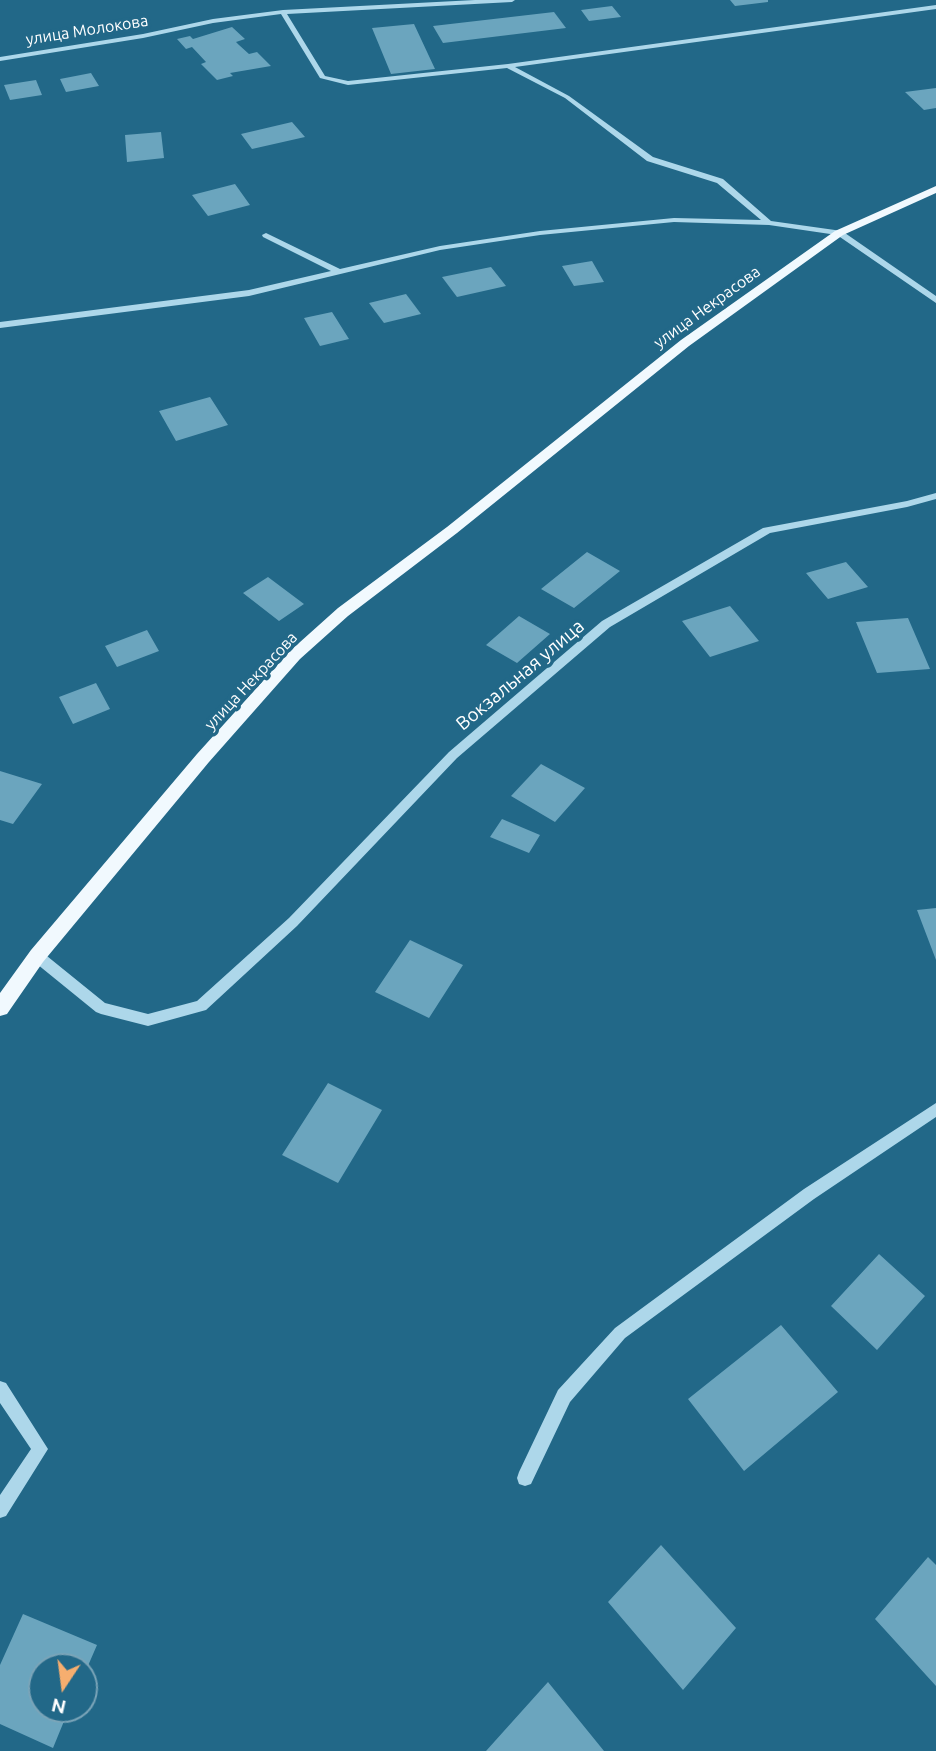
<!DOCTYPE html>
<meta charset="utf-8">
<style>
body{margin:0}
#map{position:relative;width:936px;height:1751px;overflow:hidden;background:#226888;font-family:Ubuntu,sans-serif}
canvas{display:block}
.north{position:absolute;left:28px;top:1653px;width:70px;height:70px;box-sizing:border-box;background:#226888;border:2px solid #7aa4b8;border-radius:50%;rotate:193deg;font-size:19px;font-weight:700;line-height:28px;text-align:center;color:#fff}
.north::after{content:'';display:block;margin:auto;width:24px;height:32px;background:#f6ae6f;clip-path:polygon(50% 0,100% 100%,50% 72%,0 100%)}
</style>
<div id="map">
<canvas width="936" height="1751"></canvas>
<div class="north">N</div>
</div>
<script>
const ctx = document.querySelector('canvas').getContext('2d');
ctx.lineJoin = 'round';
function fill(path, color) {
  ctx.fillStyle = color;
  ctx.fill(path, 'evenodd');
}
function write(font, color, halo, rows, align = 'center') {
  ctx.font = font + ' Ubuntu,sans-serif';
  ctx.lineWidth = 7;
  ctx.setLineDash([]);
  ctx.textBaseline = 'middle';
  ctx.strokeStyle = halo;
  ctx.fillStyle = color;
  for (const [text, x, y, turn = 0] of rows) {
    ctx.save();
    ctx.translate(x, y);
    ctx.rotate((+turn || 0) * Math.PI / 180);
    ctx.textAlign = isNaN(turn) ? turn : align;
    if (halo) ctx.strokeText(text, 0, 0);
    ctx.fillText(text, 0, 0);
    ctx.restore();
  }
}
fill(new Path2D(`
 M730 0H768V2L735 6Z
 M612 6 621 17 589 21 581 10Z
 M554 12 566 28 443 43 433 26Z
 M414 24 435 69 391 74 372 28Z
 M232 27 245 39 236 42 239 45 249 54 257 52 271 66 230 73 233 76 217 80 201 64 206 62 192 47 186 49 177 39 190 36 193 39Z
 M91 73 99 86 66 92 60 79Z
 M36 80 42 95 10 100 4 85Z
 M936 88V108L924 110 905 92Z
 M292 122 305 137 252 149 241 134Z
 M161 132 164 158 127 162 125 135Z
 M235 184 250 205 208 216 192 195Z
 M592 261 604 282 574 286 562 266Z
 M491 267 506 286 457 297 442 277Z
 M406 294 421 314 384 323 369 303Z
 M332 312 349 339 320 346 304 318Z
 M210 397 228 425 176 441 159 411Z
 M587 552 620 571 574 608 541 589Z
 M846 562 868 587 828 599 806 573Z
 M268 577 304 604 279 621 243 593Z
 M730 606 759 641 710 657 682 621Z
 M519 616 550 634 517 663 486 645Z
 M908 618 930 669 877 673 856 622Z
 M147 630 159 651 117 667 105 646Z
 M96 683 110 709 73 724 59 697Z
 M541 764 585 788 555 822 511 796Z
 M0 771 42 784 13 824 0 820Z
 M502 819 540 835 529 853 490 837Z
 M936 908V960L917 910Z
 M410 940 463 965 429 1018 375 992Z
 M328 1083 382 1110 338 1183 282 1155Z
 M879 1254 925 1296 877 1350 831 1306Z
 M781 1325 838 1392 744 1471 688 1399Z
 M661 1545 736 1628 683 1690 608 1602Z
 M928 1557 936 1565V1686L875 1619Z
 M23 1614 97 1645 84 1675V1667H42V1709H69L53 1748 0 1724V1665Z
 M548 1682 604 1751H486Z`), '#6ba5be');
fill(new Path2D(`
 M475 0H515L512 2 287 14 325 76 348 81 508 64 936 5V9L515 67 569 96 653 157 723 179 771 221 842 231 936 296V303L837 235 769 225 674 222 540 235 440 250 249 296 0 328V322L249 290 331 271 263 237 262 235 266 233 340 269 440 246 540 231 674 218 761 220 717 183 647 161 565 98 507 68 348 85 320 78 281 14 213 23 143 38 0 61V57L143 34 213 19 283 10Z
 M936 493V499L907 507 770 533 610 627 457 758 297 926 206 1010 148 1026 101 1014 96 1012 32 960 31 956 32 952 37 951 42 952 105 1003 148 1014 197 1001 289 918 449 752 602 621 763 528 907 501Z
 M936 1103V1117L814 1199 625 1338 570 1402 531 1484 525 1486 519 1484 517 1478 519 1472 558 1390 615 1328 804 1189Z
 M0 1381 6 1383 48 1449 6 1516 0 1518V1495L31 1449 0 1403Z`), '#add7ea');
fill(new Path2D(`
 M936 186V193L843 235 689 346 457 533 348 616 300 659 209 762 43 962 7 1014 0 1016V993L31 950 197 754 290 651 338 608 447 527 681 340 835 231Z`), '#f1f9fe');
write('16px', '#fff', '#226888', [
 ["улица Молокова",87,30,-9],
 ["улица Некрасова",707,307,-36],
 ["улица Некрасова",251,681,-47]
]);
write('19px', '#fff', '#226888', [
 ["Вокзальная улица",520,675,-40]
]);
</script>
